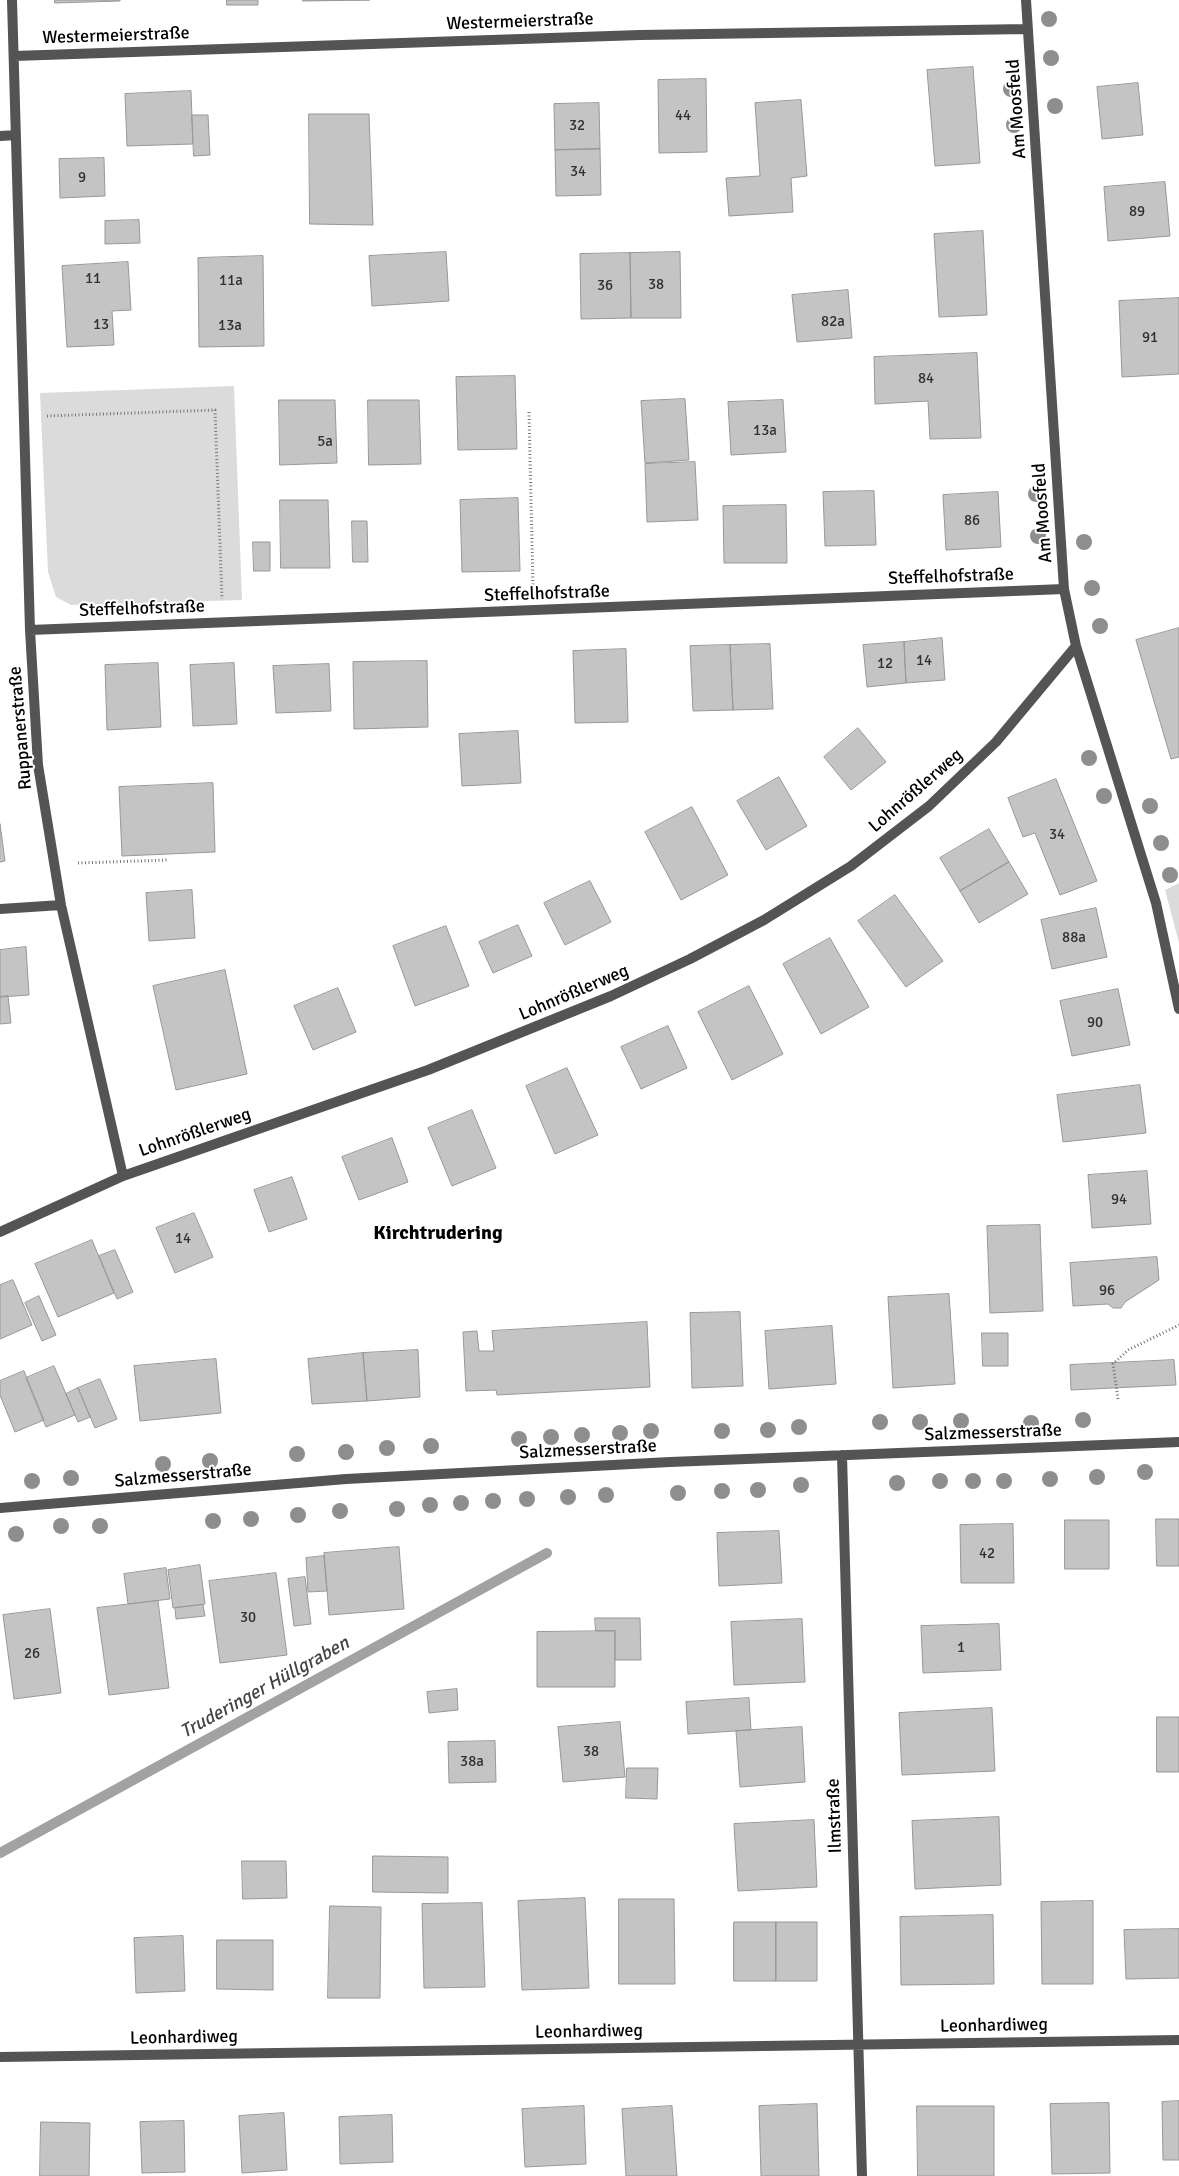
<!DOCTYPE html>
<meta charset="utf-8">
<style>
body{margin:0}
canvas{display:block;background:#fff}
</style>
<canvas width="1179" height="2176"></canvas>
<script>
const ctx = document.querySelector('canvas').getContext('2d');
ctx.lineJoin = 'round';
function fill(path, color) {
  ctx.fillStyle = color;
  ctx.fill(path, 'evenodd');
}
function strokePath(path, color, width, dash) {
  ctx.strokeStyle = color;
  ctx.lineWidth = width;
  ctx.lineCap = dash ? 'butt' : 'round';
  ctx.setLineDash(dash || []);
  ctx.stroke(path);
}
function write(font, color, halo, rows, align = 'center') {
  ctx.font = font + ' Signika,sans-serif';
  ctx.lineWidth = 4;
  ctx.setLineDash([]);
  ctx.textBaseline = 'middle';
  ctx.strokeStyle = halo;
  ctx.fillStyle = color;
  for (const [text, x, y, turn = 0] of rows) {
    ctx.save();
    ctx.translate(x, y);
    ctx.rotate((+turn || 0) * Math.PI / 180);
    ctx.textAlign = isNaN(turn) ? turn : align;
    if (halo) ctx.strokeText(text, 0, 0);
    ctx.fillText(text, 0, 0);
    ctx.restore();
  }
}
fill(new Path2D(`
 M234 386 242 600 71 605 56 597 48 572 40 393Z
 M1179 883V943L1165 890Z`), '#dbdbdb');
strokePath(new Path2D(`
 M0 1853 547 1553`), '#a2a2a2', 10);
const building = new Path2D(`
 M55 0H120V1L55 3Z
 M227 0H258V5H227Z
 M303 0H370L303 1Z
 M973 67 980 163 935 166 927 70Z
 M706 79 707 152 659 153 658 80Z
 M1138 83 1143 135 1102 139 1097 87Z
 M191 91 193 144 127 146 125 94Z
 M801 100 807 176 791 178 793 212 729 216 726 178 760 176 755 103Z
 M599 103 600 149 555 150 554 104Z
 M309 114H369L373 225 310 224Z
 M192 115H208L210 155 194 156Z
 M600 149 601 195 556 196 555 150Z
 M104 158 105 196 60 198 59 159Z
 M1165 182 1170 236 1108 241 1104 187Z
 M139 220 140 243 105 244V221Z
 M983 231 987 315 939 317 934 234Z
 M446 252 449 301 372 306 369 256Z
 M680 252 681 318H631L630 253Z
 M630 253 631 318 581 319 580 254Z
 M263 256 264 346 199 347 198 258Z
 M128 262 131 310 112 311 114 345 67 347 62 266Z
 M848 290 852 338 797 342 792 295Z
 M1179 298V374L1122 377 1119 301Z
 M977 353 981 438 930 439 928 401 875 404 874 357Z
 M515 376 517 449 458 450 456 377Z
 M685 399 689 460 645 463 641 401Z
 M279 400H335L337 463 280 465Z
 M368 400H419L421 464 369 465Z
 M783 400 786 452 731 455 728 402Z
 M695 462 698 520 647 522 645 464Z
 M874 491 876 545 825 546 823 492Z
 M998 492 1001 547 946 550 943 495Z
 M518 498 520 571 462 572 460 500Z
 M280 500H328L330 568H281Z
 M786 505 787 563H724L723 506Z
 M352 521H367L368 562H353Z
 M253 542H270V571H254Z
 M1179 628V757L1171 759 1136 640Z
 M942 638 945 680 906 683 904 642Z
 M904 642 906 683 867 687 863 645Z
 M770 644 773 709 733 710 730 645Z
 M730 645 733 710 693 711 690 646Z
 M626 649 628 722 575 723 573 651Z
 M427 661 428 727 354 729 353 662Z
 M158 663 161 727 107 730 105 665Z
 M234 663 237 724 193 726 190 665Z
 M329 664 331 711 276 713 273 666Z
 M858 728 886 762 851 790 824 757Z
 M518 731 521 783 462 786 459 734Z
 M779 777 807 826 766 850 737 801Z
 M1056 779 1097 881 1060 895 1035 833 1023 837 1008 798Z
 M213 783 215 852 122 856 119 787Z
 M692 807 728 875 681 900 645 832Z
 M0 824 5 861 0 862Z
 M989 829 1009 862 960 891 940 858Z
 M1009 862 1028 894 979 923 960 891Z
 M590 881 611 922 565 945 544 903Z
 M192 890 195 938 149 941 146 893Z
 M895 895 943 961 906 987 858 921Z
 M1096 908 1107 957 1052 969 1041 920Z
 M518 925 532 956 493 973 479 942Z
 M446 926 469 986 415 1006 393 946Z
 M830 938 869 1007 821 1034 783 964Z
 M26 947 29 995 0 997V950Z
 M225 970 247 1074 176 1090 153 986Z
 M749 986 783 1054 732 1080 698 1012Z
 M338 988 356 1032 313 1050 294 1006Z
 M1118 989 1130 1045 1072 1056 1060 1001Z
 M8 996 11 1023 0 1024V997Z
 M668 1026 687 1068 641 1089 621 1047Z
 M567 1068 598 1135 555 1154 526 1086Z
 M1140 1085 1146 1133 1063 1142 1057 1095Z
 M472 1110 496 1168 452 1186 428 1128Z
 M392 1138 408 1182 359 1200 342 1157Z
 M1147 1171 1151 1224 1092 1228 1088 1175Z
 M292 1177 307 1219 269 1232 254 1190Z
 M194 1213 213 1257 175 1273 156 1228Z
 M1040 1225 1043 1311 990 1313 987 1226Z
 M92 1240 114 1293 58 1317 35 1264Z
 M115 1250 133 1292 117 1299 99 1256Z
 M1157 1257 1159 1280 1125 1302 1121 1308H1113L1108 1304 1073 1306 1070 1263Z
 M13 1280 32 1325 0 1339V1285Z
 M949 1294 955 1384 893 1388 888 1297Z
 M39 1296 56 1335 42 1341 25 1303Z
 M740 1312 743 1386 692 1388 690 1313Z
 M647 1322 650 1387 497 1395 496 1390 466 1391 463 1332 477 1331 479 1351H494L492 1331Z
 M832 1326 836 1384 769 1389 765 1331Z
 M982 1333H1008V1366H983Z
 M418 1350 420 1397 367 1401 363 1353Z
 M363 1353 367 1401 312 1404 308 1359Z
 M216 1359 221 1413 140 1421 134 1366Z
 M1174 1360 1176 1385 1071 1390 1070 1365Z
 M54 1366 75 1415 46 1427 26 1378Z
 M24 1371 44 1420 15 1432 0 1395V1381Z
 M100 1379 117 1419 95 1428 78 1388Z
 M78 1388 90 1417 78 1422 66 1394Z
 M1156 1519H1179V1566H1157Z
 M1065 1520H1109V1569H1065Z
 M1013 1524 1014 1583H961L960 1525Z
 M779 1531 782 1583 719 1586 717 1533Z
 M399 1547 404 1609 329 1615 324 1553Z
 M324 1556 327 1591 308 1592 306 1558Z
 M200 1565 205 1604 173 1608 168 1570Z
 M166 1568 170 1599 128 1604 124 1574Z
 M276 1573 287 1655 220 1663 209 1581Z
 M305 1577 311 1624 294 1626 288 1579Z
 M158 1601 169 1688 109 1695 97 1608Z
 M203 1605 205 1616 176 1619 175 1608Z
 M50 1609 61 1693 14 1699 3 1615Z
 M595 1618H640L641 1660H615V1631H596Z
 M802 1619 805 1682 734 1685 731 1622Z
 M999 1624 1001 1670 923 1673 921 1626Z
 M615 1631V1687H537V1632Z
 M457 1689 458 1710 429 1713 427 1692Z
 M749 1698 751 1730 688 1734 686 1702Z
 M992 1708 995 1771 902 1775 899 1713Z
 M1157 1717H1179V1772H1157Z
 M620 1722 625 1777 563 1782 558 1727Z
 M802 1727 805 1782 740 1787 736 1731Z
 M495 1741 496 1782 449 1783 448 1742Z
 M627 1768H658L657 1799 626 1798Z
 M999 1817 1001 1885 915 1889 912 1821Z
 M814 1820 817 1887 738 1891 734 1824Z
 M373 1856 448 1857V1893L373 1892Z
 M242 1861H286L287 1898 243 1899Z
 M585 1898 589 1988 522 1990 518 1901Z
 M619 1899H674L675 1984H619Z
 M1093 1901V1984H1042L1041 1902Z
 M482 1903 485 1987 424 1988 422 1904Z
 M330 1906 381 1907 380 1998H328Z
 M993 1915 994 1984 901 1985 900 1917Z
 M734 1922H776V1981H734Z
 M776 1922H817V1981H776Z
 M1179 1929V1978L1126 1979 1124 1930Z
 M183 1936 185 1991 136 1993 134 1938Z
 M217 1940H273V1990L217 1989Z
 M1179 2101V2160H1163L1162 2102Z
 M1109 2103 1110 2173 1052 2174 1050 2104Z
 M817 2104 819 2176H761L759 2106Z
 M584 2106 586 2164 525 2167 522 2109Z
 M672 2106 677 2176H626L622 2109Z
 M917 2106H994V2176H918Z
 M284 2113 287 2170 242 2173 239 2116Z
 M392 2115 393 2162 340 2164 339 2117Z
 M184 2121 185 2172 142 2173 140 2122Z
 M41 2122 90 2123 89 2176H40Z`);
fill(building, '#c4c4c4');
strokePath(building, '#989898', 1);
strokePath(new Path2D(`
 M529 412 533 587
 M47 416 215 410 222 599
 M78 863 169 860
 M1118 1399 1113 1364 1128 1350 1179 1325`), '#767676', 3, [1, 2.5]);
strokePath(new Path2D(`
 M12 0 30 630 38 765 61 905 123 1176
 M1026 0 1064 589 1076 646 1156 903 1179 1009
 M14 56 640 35 1028 29
 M0 136 16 135
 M30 630 1064 589
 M0 909 61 905
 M0 1232 123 1176 428 1070 611 996 690 959 764 920 851 866 929 806 996 742 1076 646
 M842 1455 862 2176
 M0 1508 346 1479 670 1462 1179 1442
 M0 2057 1179 2040`), '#545454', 10);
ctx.fillStyle = '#8e8e8e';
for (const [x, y] of [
 [1049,19],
 [1051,58],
 [1011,89],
 [1055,106],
 [1014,125],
 [1036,494],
 [1038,536],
 [1084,542],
 [1092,588],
 [1100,626],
 [1089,758],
 [1104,796],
 [1150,806],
 [1161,843],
 [1170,875],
 [1083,1420],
 [961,1421],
 [880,1422],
 [920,1422],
 [1031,1423],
 [799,1427],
 [768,1430],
 [651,1431],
 [722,1431],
 [620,1433],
 [582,1435],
 [551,1437],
 [519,1439],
 [431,1446],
 [387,1448],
 [346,1452],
 [297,1454],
 [210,1461],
 [163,1464],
 [1145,1472],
 [1097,1477],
 [71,1478],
 [1050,1479],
 [32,1481],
 [940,1481],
 [973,1481],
 [1004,1481],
 [897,1483],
 [801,1485],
 [758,1490],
 [722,1491],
 [678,1493],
 [606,1495],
 [568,1497],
 [527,1499],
 [493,1501],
 [461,1503],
 [430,1505],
 [397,1509],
 [340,1511],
 [298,1515],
 [251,1519],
 [213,1521],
 [61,1526],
 [100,1526],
 [16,1534]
]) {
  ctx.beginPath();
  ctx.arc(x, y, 8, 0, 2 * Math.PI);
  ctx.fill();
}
write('15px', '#313131', null, [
 ["44",683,116],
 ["32",577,126],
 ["34",578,172],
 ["9",82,178],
 ["89",1137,212],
 ["11",93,279],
 ["11a",231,281],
 ["38",656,285],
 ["36",605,286],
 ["82a",833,322],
 ["13",101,325],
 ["13a",230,326],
 ["91",1150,338],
 ["84",926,379],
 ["13a",765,431],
 ["5a",325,442],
 ["86",972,521],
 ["14",924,661],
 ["12",885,664],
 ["34",1057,835],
 ["88a",1074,938],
 ["90",1095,1023],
 ["94",1119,1200],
 ["14",183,1239],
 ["96",1107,1291],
 ["42",987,1554],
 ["30",248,1618],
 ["1",961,1648],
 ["26",32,1654],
 ["38",591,1752],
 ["38a",472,1762]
]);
write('18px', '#000', '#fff', [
 ["Westermeierstraße",520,22,-2],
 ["Westermeierstraße",116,36,-2],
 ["Am Moosfeld",1017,109,-94],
 ["Am Moosfeld",1043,513,-94],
 ["Steffelhofstraße",951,577,-2],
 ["Steffelhofstraße",547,594,-2],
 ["Steffelhofstraße",142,609,-2],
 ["Ruppanerstraße",21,728,-95],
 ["Lohnrößlerweg",916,791,-41],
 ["Lohnrößlerweg",574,993,-23],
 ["Lohnrößlerweg",195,1133,-19],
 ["Salzmesserstraße",993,1433,-2],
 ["Salzmesserstraße",588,1450,-3],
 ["Salzmesserstraße",183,1476,-5],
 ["Ilmstraße",835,1816,-92],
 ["Leonhardiweg",994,2026,-1],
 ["Leonhardiweg",589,2032,-1],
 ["Leonhardiweg",184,2038,-1]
]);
write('italic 19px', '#434343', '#fff', [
 ["Truderinger Hüllgraben",265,1688,-29]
]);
write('bold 20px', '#000', '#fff', [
 ["Kirchtrudering",438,1234]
]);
</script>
